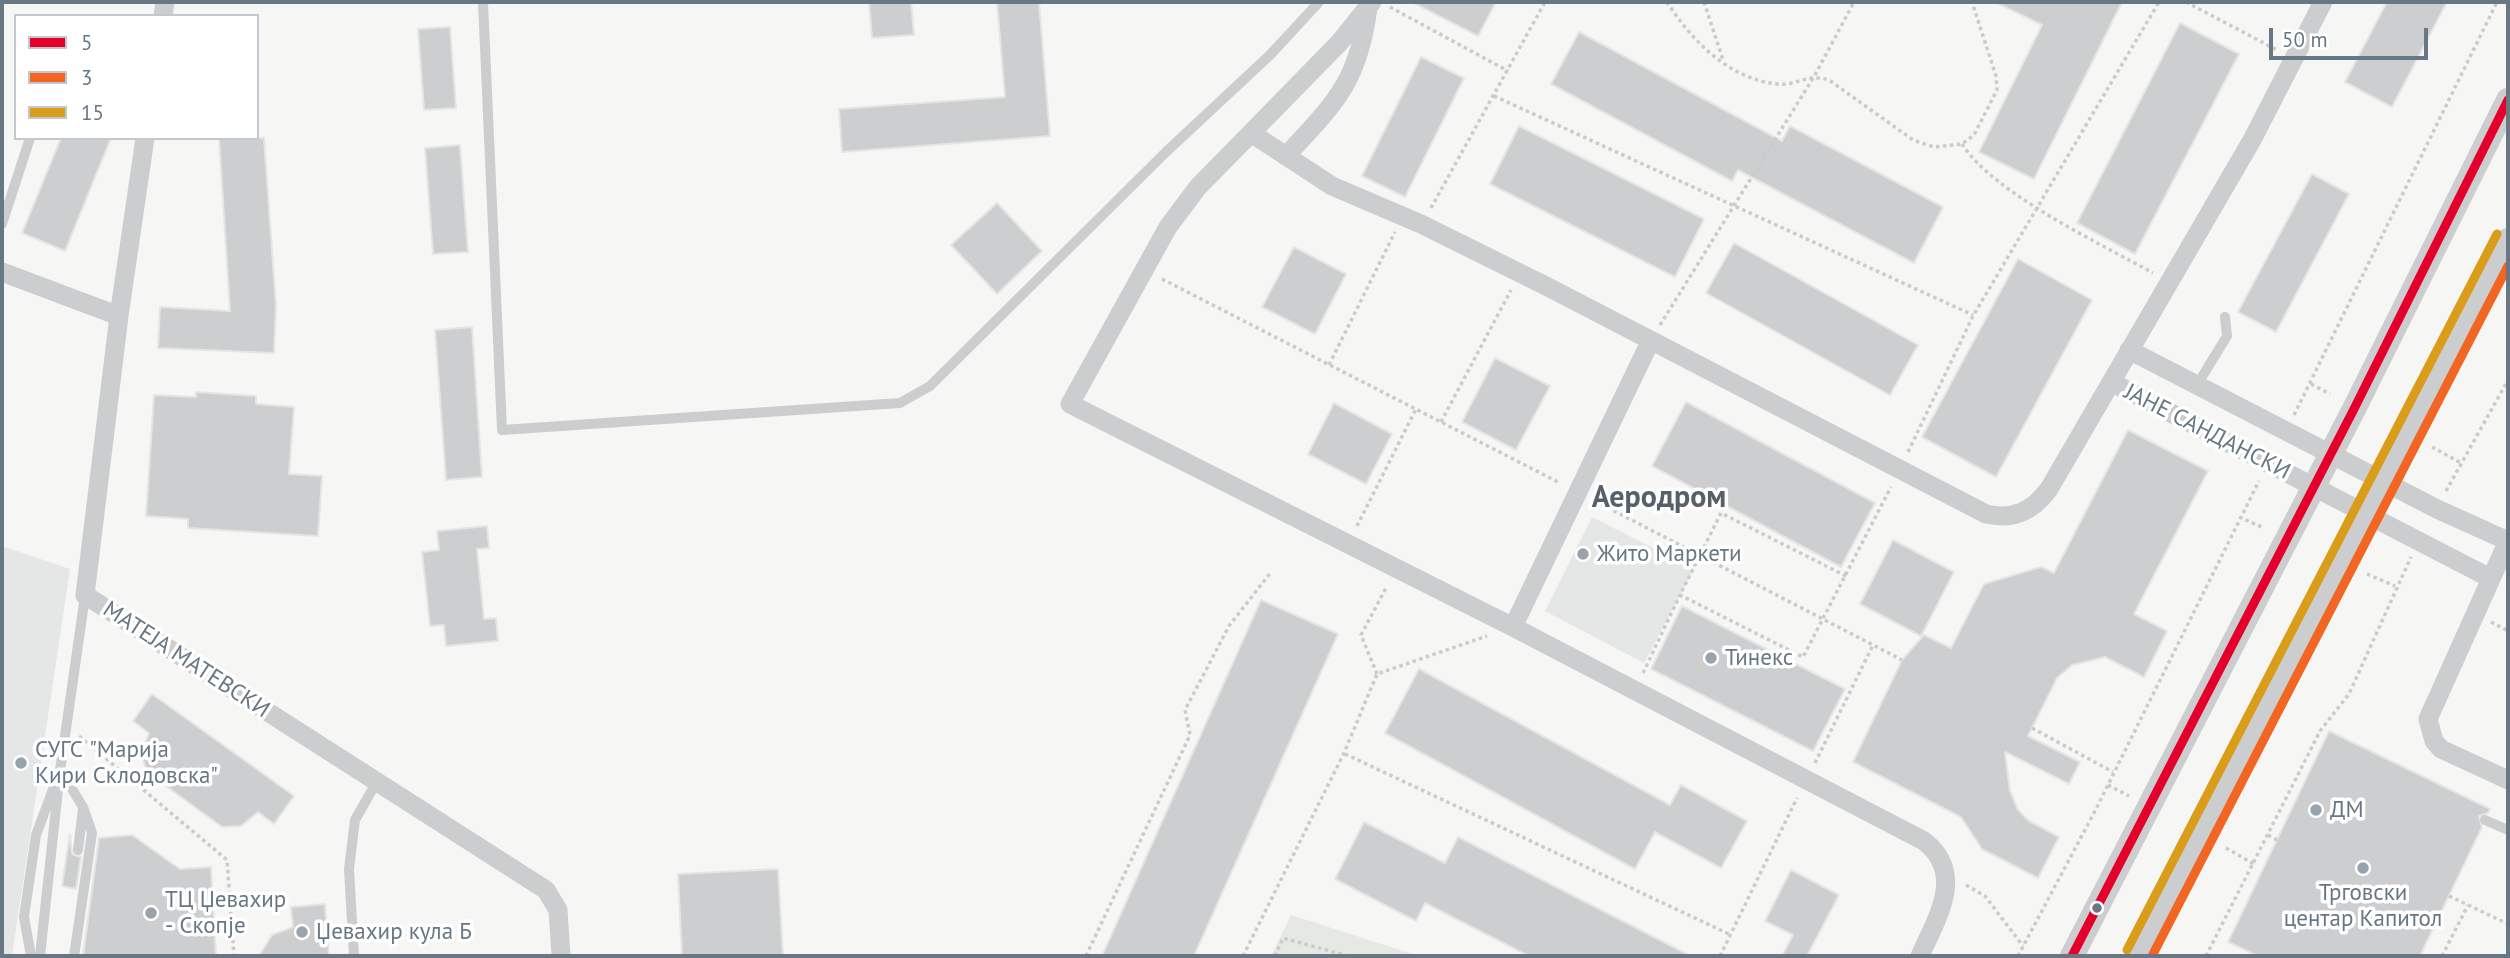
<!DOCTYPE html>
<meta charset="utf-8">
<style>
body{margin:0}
#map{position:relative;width:2510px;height:958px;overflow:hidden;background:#f6f6f5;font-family:"PT Sans",sans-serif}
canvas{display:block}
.frame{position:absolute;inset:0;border:4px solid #677784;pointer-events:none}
.legend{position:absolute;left:14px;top:14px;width:245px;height:126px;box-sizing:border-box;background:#fff;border:2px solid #c2c9ce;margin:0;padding:9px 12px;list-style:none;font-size:21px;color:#677784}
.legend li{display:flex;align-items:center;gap:14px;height:35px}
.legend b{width:35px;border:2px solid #c2c9ce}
.scale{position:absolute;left:2269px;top:28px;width:159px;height:32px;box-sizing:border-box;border:4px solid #677784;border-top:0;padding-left:9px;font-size:21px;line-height:24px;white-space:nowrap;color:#677784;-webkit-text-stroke:5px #fff;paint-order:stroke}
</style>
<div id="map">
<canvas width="2510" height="958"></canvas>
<div class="frame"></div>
<ul class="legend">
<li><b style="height:9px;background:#e4002b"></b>5</li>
<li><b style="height:9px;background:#f26522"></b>3</li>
<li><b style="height:9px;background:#da9d1a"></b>15</li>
</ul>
<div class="scale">50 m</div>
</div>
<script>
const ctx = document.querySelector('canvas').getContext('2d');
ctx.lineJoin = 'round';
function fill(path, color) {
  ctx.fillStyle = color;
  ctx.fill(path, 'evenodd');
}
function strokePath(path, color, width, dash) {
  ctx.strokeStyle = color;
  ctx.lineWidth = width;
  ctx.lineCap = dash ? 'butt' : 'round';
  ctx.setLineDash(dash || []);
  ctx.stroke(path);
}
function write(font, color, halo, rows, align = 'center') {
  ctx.font = font + ' "PT Sans",sans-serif';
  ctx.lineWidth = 7;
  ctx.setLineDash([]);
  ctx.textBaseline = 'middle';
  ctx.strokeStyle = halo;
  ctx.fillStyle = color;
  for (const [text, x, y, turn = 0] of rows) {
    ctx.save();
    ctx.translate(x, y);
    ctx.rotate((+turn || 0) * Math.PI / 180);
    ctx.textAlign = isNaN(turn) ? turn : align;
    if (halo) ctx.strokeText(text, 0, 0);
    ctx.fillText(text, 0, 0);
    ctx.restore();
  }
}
fill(new Path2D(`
 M1592 517 1694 569 1644 663 1545 611Z
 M2 546 70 569 12 956H2Z`), '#e5e6e6');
fill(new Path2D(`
 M1291 915 1419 956H1271Z`), '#e6e9e3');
const building = new Path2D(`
 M869 2H911L914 35 872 38Z
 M997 2H1039L1050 136 842 152 839 109 1005 97Z
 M1412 2H1496L1478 36Z
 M1995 2H2122L2034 179 1979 152 2042 25Z
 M2387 2H2447L2392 107 2345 82Z
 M2180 23 2239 54 2135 254 2077 223Z
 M450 27 456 108 424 110 418 29Z
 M1579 32 1782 141 1790 126 1943 207 1914 263 1738 170 1732 181 1551 84Z
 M1421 57 1464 78 1405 197 1362 176Z
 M1519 126 1704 219 1675 277 1490 184Z
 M61 138H111L65 251 22 233Z
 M219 138H264L276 306 274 353 158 348 160 307 230 311Z
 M460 145 468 252 433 254 425 148Z
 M2312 174 2349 194 2276 332 2238 312Z
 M997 203 1042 251 997 294 951 245Z
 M1734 243 1918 345 1890 395 1706 293Z
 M1294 247 1346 274 1315 334 1262 307Z
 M2018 259 2092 300 1996 477 1922 437Z
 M472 327 482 477 446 480 435 330Z
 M1495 358 1550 386 1516 450 1462 422Z
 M196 392 256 396V404L294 407 289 474 322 476 318 536 188 528V519L146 516 154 395 196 397Z
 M1686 402 1875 503 1841 567 1652 466Z
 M1334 403 1392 434 1366 484 1308 454Z
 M2128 430 2208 471 2134 614 2167 631 2144 677 2105 657 2072 665 2057 678 2028 736 2080 762 2069 784 2005 752 2010 791 2018 810 2029 821 2059 837 2038 878 1982 849 1961 817 1853 762 1902 660 1924 635 1951 648 1984 584 2041 567 2054 573Z
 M487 526 489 548 477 549 484 619 496 618 498 641 446 646 444 625 430 626 422 552 439 550 437 531Z
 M1893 540 1954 572 1921 636 1860 604Z
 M1261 600 1338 634 1194 956H1102Z
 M1682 606 1845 689 1813 751 1651 669Z
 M1419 669 1670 805 1681 785 1747 821 1721 868 1655 832 1635 869 1385 733Z
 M152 694 294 796 274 824 258 812 241 826 222 827 147 772 141 754 149 733 133 721Z
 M2329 731 2490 809 2488 813 2479 816 2482 827 2420 956H2258L2228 942Z
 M1364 822 1445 863 1458 837 1691 956H1529L1425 903 1416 921 1335 879Z
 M70 834 72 854 81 857 76 889 62 886Z
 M132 835 180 869 211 867 216 956H83L99 838Z
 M778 869 783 956H682L678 874Z
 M1791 870 1839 895 1807 956H1782L1793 935 1765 921Z
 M325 904 329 956H259L272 935 293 927 291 907Z`);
fill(building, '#cdcecf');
strokePath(building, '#e5e5e4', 2);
strokePath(new Path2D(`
 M1667 2C1691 40 1729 79 1777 84 1797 86 1806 73 1829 80L1913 140 1934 147 1962 144 1974 135 1997 90 1996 76 1972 2
 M1704 2 1723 60
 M2186 2 2277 50
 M1390 7 1508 71
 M1494 96 1973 315
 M1962 144C1993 193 2101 244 2153 273
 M1431 208 1545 2
 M1162 279 1560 483
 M1660 325 1815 75 1854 2
 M1329 365 1395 232
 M2311 384 2330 394
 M2294 415 2497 2
 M1441 422 1511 290
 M2432 447 2461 463
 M1908 452 1973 316 2159 2
 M2446 491 2508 380
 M1595 501 1902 660
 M2239 517 2264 528
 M1357 526 1416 409
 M2367 574 2395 586
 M1846 576 1721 513 1680 595 1803 657 1891 487
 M2491 622 2508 631
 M1643 673 1680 595
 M1377 674 1361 635 1387 586
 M2032 728 2113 772
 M79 736 227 860 234 956
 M1345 754 1729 934
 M1815 763 1873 645
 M2108 785 2129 796
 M2268 835 2277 840
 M2226 848 2254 864
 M1966 885 1985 896 2023 946
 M2449 896 2508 924
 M1086 956 1190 735 1185 710 1229 626 1271 572
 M1243 956 1344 753 1377 674 1487 636
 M1275 956 1283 938 1348 956
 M1720 956 1797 798
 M2018 956 2096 809 2259 481
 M2206 956 2320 731 2349 694 2411 557
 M2442 956 2468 905`), '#cacbca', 3.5, [3.5, 3.5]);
strokePath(new Path2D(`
 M483 2 502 430 900 403 930 386 1166 152 1270 55 1319 2
 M2 224 30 138
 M2197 385 2227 336 2225 317
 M61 771 83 807 92 833 74 956
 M2485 820 2508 830
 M78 850 83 809
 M31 956 24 917 36 835 55 784
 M40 956 60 771 85 596
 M354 956 349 869 355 820 376 783`), '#cccdce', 10);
strokePath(new Path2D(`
 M163 16 165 2
 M1251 133 1339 43 1372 2
 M145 138 119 316 85 595 546 890 558 910 561 956
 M1286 156C1335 103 1358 83 1368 8
 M2 272 119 316
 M2129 350 2437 509 2508 541
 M2111 382 2490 578
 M2508 541 2428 719 2434 741 2441 749 2508 780
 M1513 627 1650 342
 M1920 956C1937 917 1966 874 1924 841L1513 627 1070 404 1168 227 1198 187 1251 133 1332 186 1421 224 1548 287 1986 514C2013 520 2032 512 2049 489L2252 140 2323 2`), '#cccdce', 19);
strokePath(new Path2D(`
 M2072 956 2355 407 2508 100
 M2138 956 2508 240`), '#cccdce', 24);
strokePath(new Path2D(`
 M2072 956 2355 407 2508 100`), '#e4002b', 9);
strokePath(new Path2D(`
 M2152 956 2508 266`), '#f26522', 9);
strokePath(new Path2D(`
 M2127 950 2497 234`), '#da9d1a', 9);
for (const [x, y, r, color] of [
 [1583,554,7,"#99a3ac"],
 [1711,658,7,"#99a3ac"],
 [21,763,7,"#99a3ac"],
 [2316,810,7,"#99a3ac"],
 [2363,868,7,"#99a3ac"],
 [2097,908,6,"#677784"],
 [151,913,7,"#99a3ac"],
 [302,932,7,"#99a3ac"]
]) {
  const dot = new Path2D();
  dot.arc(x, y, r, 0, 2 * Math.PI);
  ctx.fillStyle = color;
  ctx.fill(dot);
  strokePath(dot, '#fff', 2.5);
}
write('23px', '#677784', '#fff', [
 ["ЈАНЕ САНДАНСКИ",2207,432,27],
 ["МАТЕЈА МАТЕВСКИ",186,660,33]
]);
write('23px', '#677784', '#fff', [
 ["Жито Маркети",1597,554],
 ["Тинекс",1725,658],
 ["СУГС \"Марија",35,750],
 ["Кири Склодовска\"",35,776],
 ["ДМ",2330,810],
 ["Трговски",2363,893,"center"],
 ["центар Капитол",2363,919,"center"],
 ["ТЦ Џевахир",165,900],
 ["- Скопје",165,926],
 ["Џевахир кула Б",316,932]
], 'left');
write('bold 30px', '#556069', '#fff', [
 ["Аеродром",1659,498]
]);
</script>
